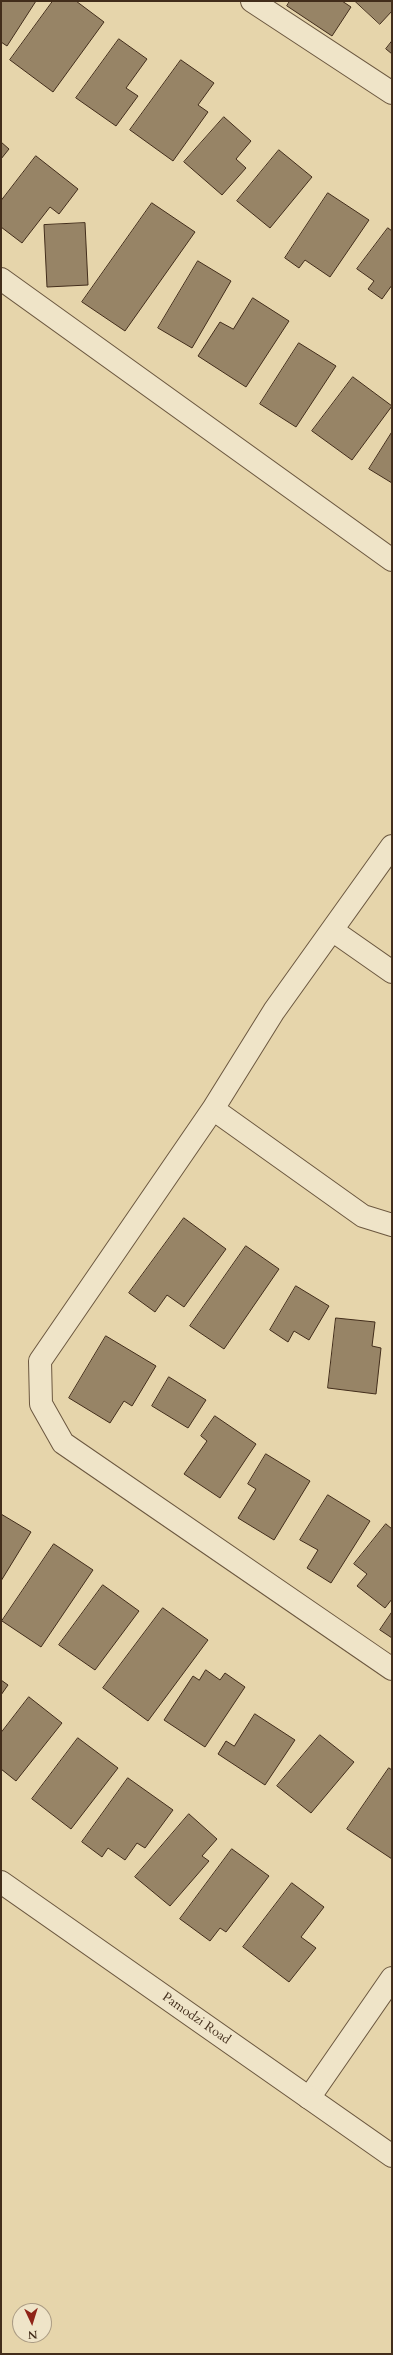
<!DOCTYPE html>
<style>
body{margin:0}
#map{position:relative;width:393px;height:2355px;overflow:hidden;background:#e6d5ab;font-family:Cardo,serif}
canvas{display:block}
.frame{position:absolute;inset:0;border:2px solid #422d1b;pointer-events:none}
.north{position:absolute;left:12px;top:2303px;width:40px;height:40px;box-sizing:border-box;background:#efe4c8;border:1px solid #aa9b83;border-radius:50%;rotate:176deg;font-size:11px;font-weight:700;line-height:16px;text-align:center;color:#422d1b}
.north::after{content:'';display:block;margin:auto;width:14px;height:18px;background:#8f2418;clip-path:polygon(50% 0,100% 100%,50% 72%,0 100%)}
</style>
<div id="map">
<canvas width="393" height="2355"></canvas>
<div class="frame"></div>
<div class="north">N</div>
</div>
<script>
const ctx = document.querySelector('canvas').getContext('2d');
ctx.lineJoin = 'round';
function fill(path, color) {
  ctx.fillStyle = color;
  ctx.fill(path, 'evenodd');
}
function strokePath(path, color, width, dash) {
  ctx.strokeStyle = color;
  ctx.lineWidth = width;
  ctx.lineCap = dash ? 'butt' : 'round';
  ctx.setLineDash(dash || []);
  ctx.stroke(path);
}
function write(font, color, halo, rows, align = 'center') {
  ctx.font = font + ' Cardo,serif';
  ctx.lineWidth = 4;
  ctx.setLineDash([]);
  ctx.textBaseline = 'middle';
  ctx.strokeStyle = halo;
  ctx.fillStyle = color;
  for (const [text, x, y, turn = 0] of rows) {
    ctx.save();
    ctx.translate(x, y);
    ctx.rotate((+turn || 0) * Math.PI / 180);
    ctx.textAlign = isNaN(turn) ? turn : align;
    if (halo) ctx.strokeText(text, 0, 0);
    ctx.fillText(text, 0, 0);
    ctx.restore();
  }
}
const building = new Path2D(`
 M1 1H36L7 46 1 42Z
 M53 1H76L104 22 53 92 10 60Z
 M290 1H342L351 7 332 36 287 6Z
 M355 1H392V11L380 24Z
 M119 39 147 59 126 88 138 96 116 126 76 98Z
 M392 41V54L386 49Z
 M181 60 214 83 198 105 208 112 173 161 130 130Z
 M224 117 251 141 236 159 246 168 222 195 184 162Z
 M1 142 9 149 1 159Z
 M279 150 312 177 270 228 237 201Z
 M36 156 78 189 59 214 50 207 22 243 1 227V201Z
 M328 193 369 220 330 277 305 260 299 268 285 258Z
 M152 203 195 232 125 331 82 302Z
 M85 223 88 285 47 287 44 225Z
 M388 228 392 231V285L382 299 368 289 374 281 357 269Z
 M198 261 231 281 192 348 158 328Z
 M253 298 289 321 246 387 198 356 220 322 233 329Z
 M299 343 336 366 296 427 260 404Z
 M353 377 392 406 352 460 312 431Z
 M392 432V483L369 469Z
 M184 1218 226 1249 184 1307 167 1295 155 1312 129 1293Z
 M246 1246 279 1269 224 1349 190 1326Z
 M296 1286 329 1306 309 1340 294 1331 288 1342 270 1330Z
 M336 1318 375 1322 372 1346 381 1348 376 1394 328 1388Z
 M106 1336 156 1366 132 1406 124 1401 110 1423 69 1398Z
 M169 1377 206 1400 188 1428 152 1406Z
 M215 1416 256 1444 220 1498 184 1474 207 1441 201 1436Z
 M266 1454 310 1481 274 1540 238 1518 256 1489 248 1484Z
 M328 1495 370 1521 331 1583 307 1568 318 1550 300 1540Z
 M1 1514 31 1532 1 1581Z
 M386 1524 392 1529V1599L385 1608 357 1586 367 1574 354 1564Z
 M54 1544 93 1570 41 1647 2 1621Z
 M103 1585 139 1611 95 1670 59 1645Z
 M163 1608 208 1640 148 1721 103 1688Z
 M392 1612V1638L380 1630Z
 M206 1670 220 1680 225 1673 245 1687 205 1747 164 1720 193 1676 199 1680Z
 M1 1680 8 1685 1 1695Z
 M29 1697 62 1723 16 1781 1 1769V1733Z
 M255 1714 295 1740 265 1785 218 1754 226 1741 234 1746Z
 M320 1735 354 1762 311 1813 277 1786Z
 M78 1738 118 1768 71 1829 32 1799Z
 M389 1768 392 1770V1859L347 1829Z
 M128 1778 173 1810 145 1848 137 1843 125 1860 108 1848 102 1857 82 1842Z
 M189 1814 217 1839 202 1856 209 1861 170 1906 135 1877Z
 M232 1849 269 1876 226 1932 220 1928 210 1941 180 1919Z
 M292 1883 324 1907 301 1937 316 1948 289 1982 243 1947Z`);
fill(building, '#978466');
strokePath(building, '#422d1b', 1);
const minor = new Path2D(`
 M252 1 392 93
 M1 279 392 560
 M392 846 274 1011 213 1109 40 1361 41 1404 63 1443 392 1669
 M332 930 392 972
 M213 1109 363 1216 392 1225
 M309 2098 392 1978`);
const tertiary = new Path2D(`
 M1 1882 392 2156`);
strokePath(minor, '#6b573f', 24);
strokePath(tertiary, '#6b573f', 24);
strokePath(minor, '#efe4c8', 22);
strokePath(tertiary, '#efe4c8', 22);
write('13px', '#422d1b', '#efe4c8', [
 ["Pamodzi Road",196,2019,35]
]);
</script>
